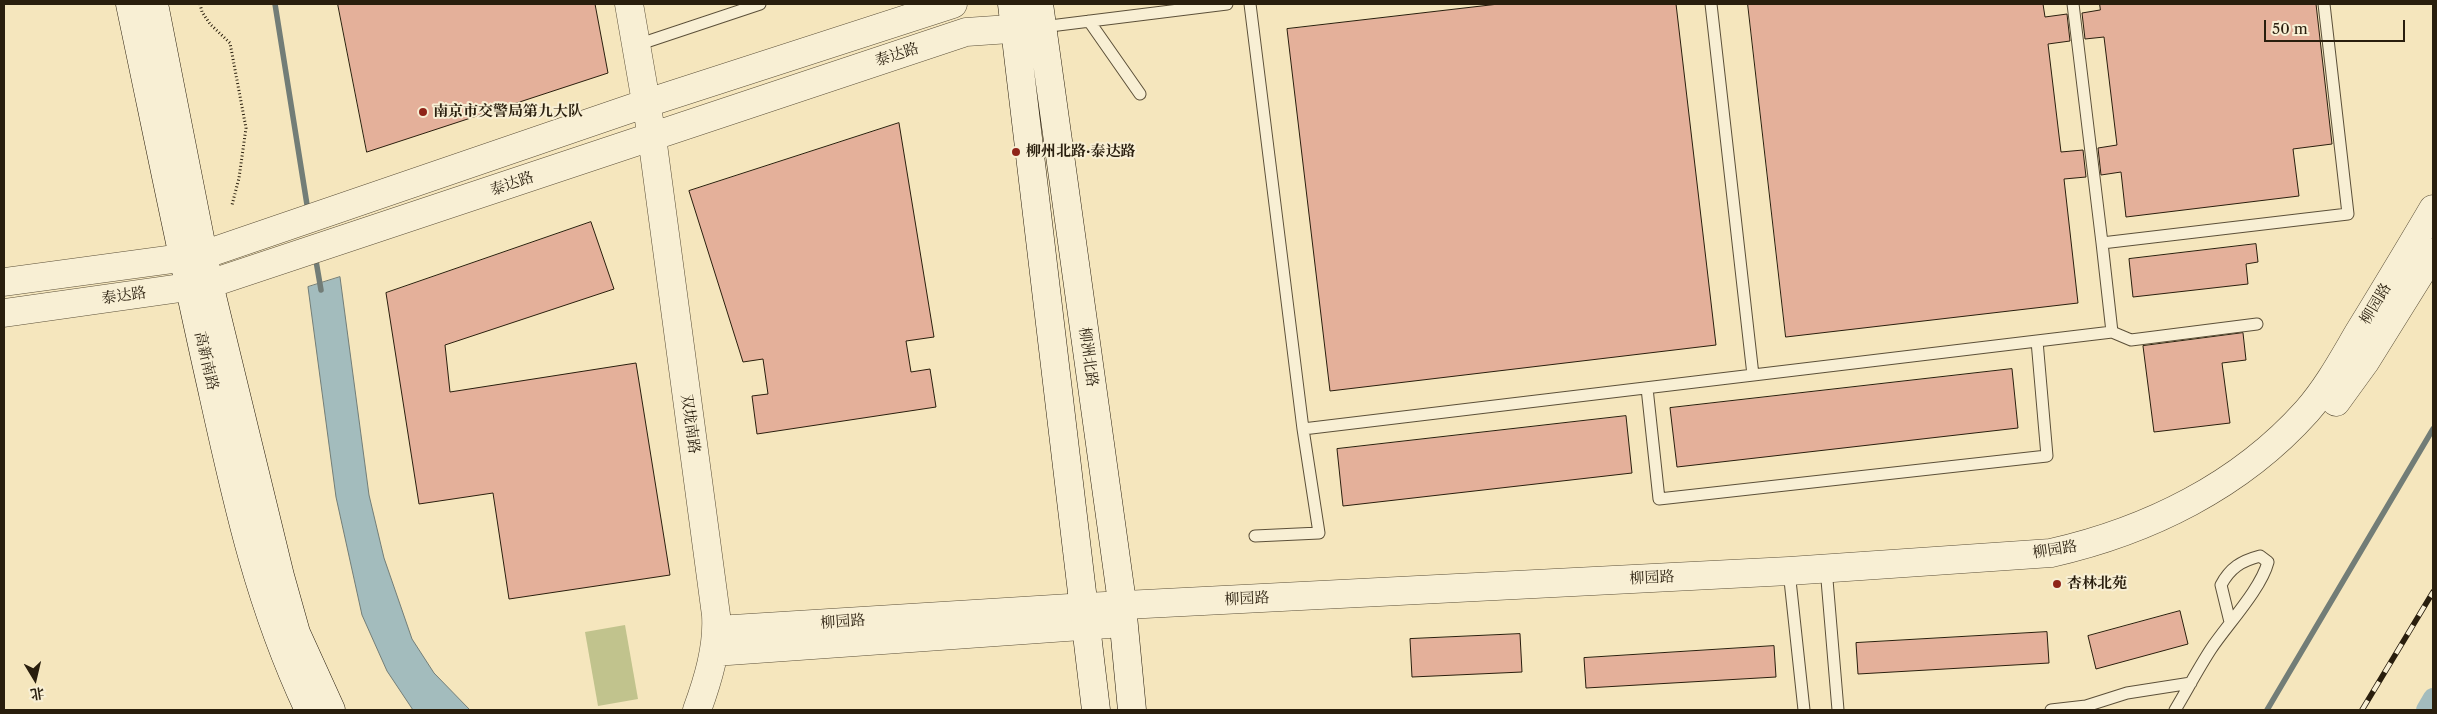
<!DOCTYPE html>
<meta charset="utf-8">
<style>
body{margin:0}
#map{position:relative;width:2437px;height:714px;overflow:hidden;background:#f5e6bd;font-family:"Libre Caslon Text","Noto Serif SC",serif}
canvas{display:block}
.frame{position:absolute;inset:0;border:5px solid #291e0d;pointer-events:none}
.north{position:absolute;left:10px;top:654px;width:50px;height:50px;-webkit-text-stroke:4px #f8efd4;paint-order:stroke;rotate:171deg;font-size:14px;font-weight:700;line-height:20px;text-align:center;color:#291e0d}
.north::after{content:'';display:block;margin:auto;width:18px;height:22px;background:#291e0d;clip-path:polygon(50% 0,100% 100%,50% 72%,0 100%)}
.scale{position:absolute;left:2264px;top:20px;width:141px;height:22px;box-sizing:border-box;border:2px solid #291e0d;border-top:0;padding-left:6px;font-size:15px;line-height:18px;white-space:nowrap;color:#291e0d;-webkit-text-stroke:4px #f8efd4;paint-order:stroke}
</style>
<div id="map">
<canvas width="2437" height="714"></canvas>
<div class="frame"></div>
<div class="north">北</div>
<div class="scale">50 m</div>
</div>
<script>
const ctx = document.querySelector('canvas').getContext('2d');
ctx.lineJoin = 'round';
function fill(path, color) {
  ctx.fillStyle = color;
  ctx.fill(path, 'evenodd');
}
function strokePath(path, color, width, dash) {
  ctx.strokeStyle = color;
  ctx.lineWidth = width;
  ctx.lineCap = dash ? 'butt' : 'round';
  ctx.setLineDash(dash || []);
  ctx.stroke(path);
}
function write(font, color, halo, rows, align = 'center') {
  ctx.font = font + ' "Libre Caslon Text","Noto Serif SC",serif';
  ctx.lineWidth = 4;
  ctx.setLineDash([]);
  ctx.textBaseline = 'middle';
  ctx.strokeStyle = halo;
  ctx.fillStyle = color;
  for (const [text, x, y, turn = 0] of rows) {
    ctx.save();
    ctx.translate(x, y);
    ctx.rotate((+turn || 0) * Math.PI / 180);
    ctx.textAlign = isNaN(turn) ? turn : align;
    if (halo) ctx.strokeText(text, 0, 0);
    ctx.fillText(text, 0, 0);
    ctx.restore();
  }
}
fill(new Path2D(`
 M625 625 638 699 598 706 585 632Z`), '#c1c38d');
const water = new Path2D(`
 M340 277 369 495 384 558 412 639 434 673 470 710H413L387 671 362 615 336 497 308 287Z`);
fill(water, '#a3bcbd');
strokePath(water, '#727d77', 1);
strokePath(new Path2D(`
 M275 4 308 211
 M315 255 321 290
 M2267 710 2433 429`), '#727d77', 5.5);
strokePath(new Path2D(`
 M2426 710 2433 698`), '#a3bcbd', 20);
const building = new Path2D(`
 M338 4H595L608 73 367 152Z
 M1499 4H1676L1716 345 1330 391 1287 29Z
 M1748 4H2043L2045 17 2067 14 2070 41 2048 44 2061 152 2083 150 2086 177 2064 179 2078 303 1786 337Z
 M2100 4H2316L2332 144 2293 149 2299 196 2126 217 2121 172 2101 175 2098 148 2117 145 2104 37 2085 39 2082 13 2100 10Z
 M899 123 934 337 906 341 911 372 930 369 936 407 757 434 752 396 768 394 763 359 743 362 689 191Z
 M591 222 614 289 445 345 450 392 636 363 670 575 509 599 493 493 419 504 386 293Z
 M2256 244 2258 262 2246 264 2248 284 2133 297 2129 259Z
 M2243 333 2246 360 2222 363 2230 423 2154 432 2143 346Z
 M2012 369 2018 428 1677 467 1670 408Z
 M1626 416 1632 473 1343 506 1337 449Z
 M2180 611 2188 644 2096 669 2088 636Z
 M2047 632 2049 663 1858 674 1856 643Z
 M1520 634 1522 672 1412 677 1410 639Z
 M1774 646 1776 677 1586 688 1584 658Z`);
fill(building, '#e4b09a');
strokePath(building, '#291e0d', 1);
const service = new Path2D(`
 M1250 4 1303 429 2112 332 2102 243
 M1711 4 1753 375
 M2073 4 2102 243 2348 214 2324 4
 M1089 21 1140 94
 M1042 27 1227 4
 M637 45 760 4
 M2112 332 2131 340 2257 324
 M1647 388 1659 499 2047 456 2037 341
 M1255 536 1319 533 1303 429
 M1826 568 1838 710
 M1789 571 1804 710
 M2051 710 2086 706 2127 693 2191 683
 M2175 710C2187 690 2198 669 2211 649 2227 625 2261 589 2268 562L2260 556C2241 561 2230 568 2221 585L2230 622`);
const tertiary = new Path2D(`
 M629 4 652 137 716 615C718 647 708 680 697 710
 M4 282 203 255 647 103 953 4
 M4 313 209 284 966 32 1039 27
 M2336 402 2365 362 2433 253
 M717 630 1086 607 1789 571 2051 553C2148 531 2240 486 2307 411 2328 387 2343 359 2359 332 2384 291 2409 250 2433 209
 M714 652 1109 624`);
const secondary = new Path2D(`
 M130 4C157 132 183 261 212 389 237 502 259 604 309 710
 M154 4 209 284 280 576 296 633 331 710
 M1012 4 1096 710
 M1039 4 1121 595 1132 710`);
strokePath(service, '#5c5039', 13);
strokePath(tertiary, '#5c5039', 29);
strokePath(secondary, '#291e0d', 29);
strokePath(new Path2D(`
 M200 4 202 12 210 24 230 43 246 128 239 178 232 205`), '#291e0d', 3, [1, 2.5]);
strokePath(service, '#f8efd4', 11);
strokePath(tertiary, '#f8efd4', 28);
strokePath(secondary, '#f8efd4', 28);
const rail = new Path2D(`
 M2362 710 2433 592`);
strokePath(rail, '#291e0d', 5.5);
strokePath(rail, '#f8efd4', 4, [11]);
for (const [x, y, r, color] of [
 [423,112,5,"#8f2418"],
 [1016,152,5,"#8f2418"],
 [2057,584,5,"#8f2418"]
]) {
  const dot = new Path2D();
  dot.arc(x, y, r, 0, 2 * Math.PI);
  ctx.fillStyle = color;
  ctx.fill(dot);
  strokePath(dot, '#f8efd4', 2);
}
write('15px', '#291e0d', '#f8efd4', [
 ["泰达路",897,55,-18],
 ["泰达路",512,184,-19],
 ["泰达路",124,296,-8],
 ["柳园路",2376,304,-59],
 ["柳洲北路",1088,357,82],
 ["高新南路",206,361,77],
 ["双垅南路",690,424,82],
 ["柳园路",2055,550,-9],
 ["柳园路",1652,578,-3],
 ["柳园路",1247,599,-3],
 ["柳园路",843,622,-4]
]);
write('bold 15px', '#291e0d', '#f8efd4', [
 ["南京市交警局第九大队",433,112],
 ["柳州北路·泰达路",1026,152],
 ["杏林北苑",2067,584]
], 'left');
</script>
